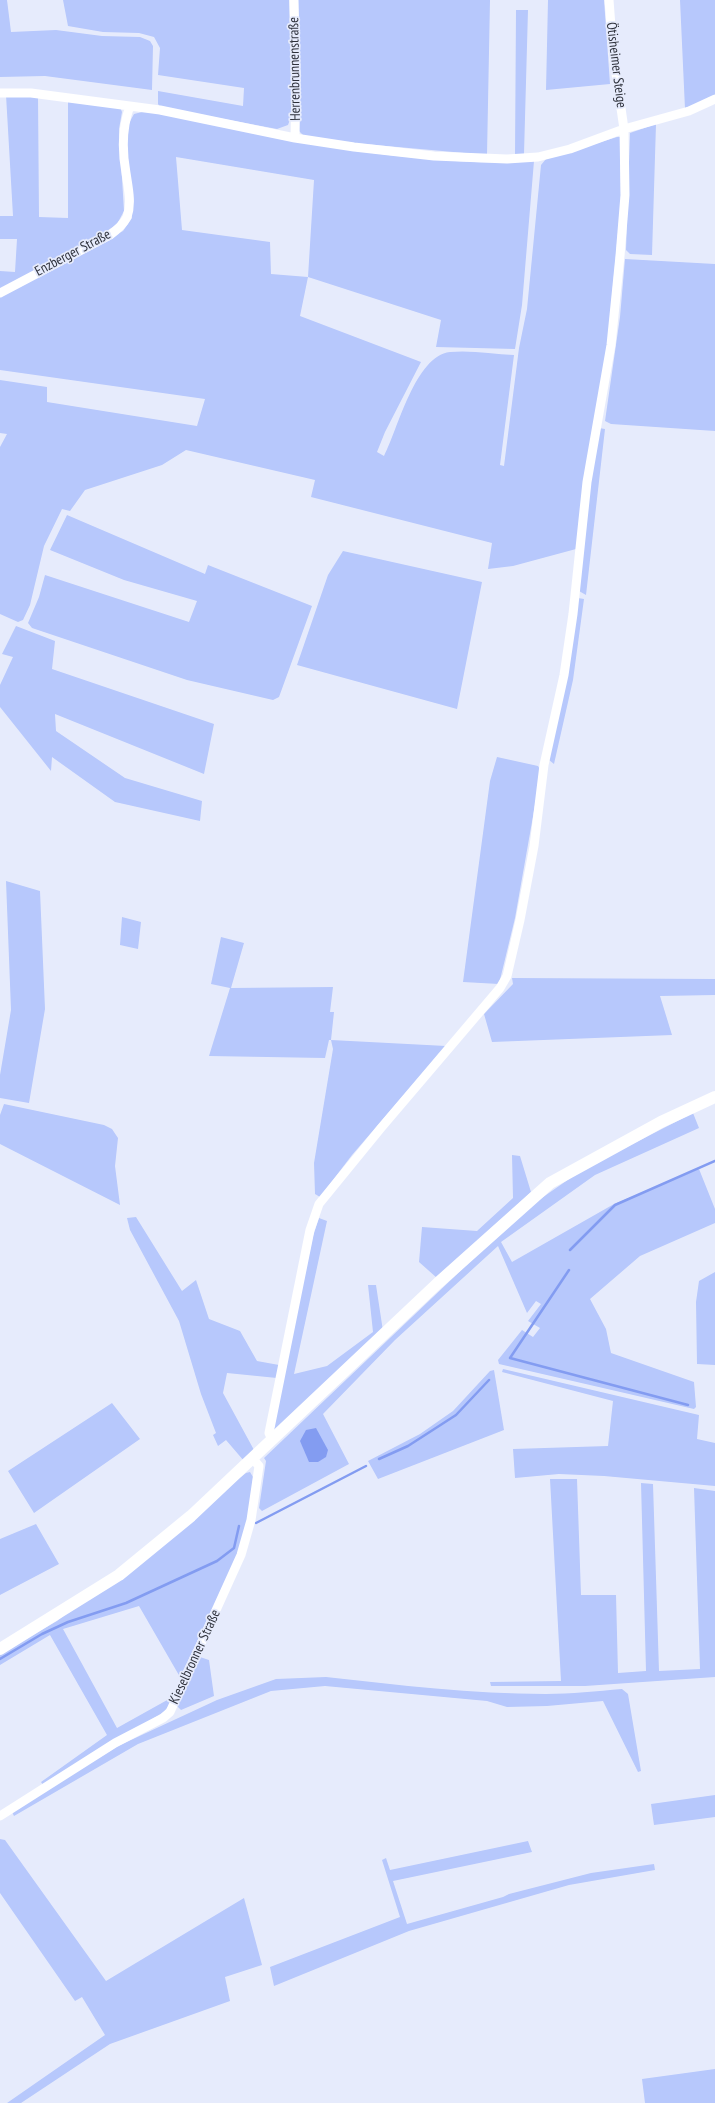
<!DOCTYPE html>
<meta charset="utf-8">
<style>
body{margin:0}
canvas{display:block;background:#e6ebfc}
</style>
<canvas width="715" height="2103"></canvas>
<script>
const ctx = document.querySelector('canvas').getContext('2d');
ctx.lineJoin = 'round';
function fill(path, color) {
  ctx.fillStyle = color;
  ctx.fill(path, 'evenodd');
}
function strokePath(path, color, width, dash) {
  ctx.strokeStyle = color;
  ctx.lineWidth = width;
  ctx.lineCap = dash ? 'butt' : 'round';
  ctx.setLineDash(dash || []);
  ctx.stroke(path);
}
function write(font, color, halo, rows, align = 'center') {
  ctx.font = font + ' "PT Sans Narrow",sans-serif';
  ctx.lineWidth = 3.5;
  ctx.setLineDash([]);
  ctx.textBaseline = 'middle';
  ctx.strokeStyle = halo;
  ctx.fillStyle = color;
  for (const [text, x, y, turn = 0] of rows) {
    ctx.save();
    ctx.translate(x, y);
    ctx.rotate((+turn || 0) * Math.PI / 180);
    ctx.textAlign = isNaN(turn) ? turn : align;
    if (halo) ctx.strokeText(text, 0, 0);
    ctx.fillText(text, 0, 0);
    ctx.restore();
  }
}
fill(new Path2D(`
 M0 0H7L11 32 56 30 102 36 140 37 150 41 153 46 152 90 45 76 0 77Z
 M63 0H289L292 114 288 125 277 129 160 107 158 104V91L243 106 244 88 158 75 160 48 154 37 139 33 103 32 68 26Z
 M297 0H490L487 155 353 143 304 136 298 130Z
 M548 0H604L610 84 546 90Z
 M680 0H715V95L685 109Z
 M516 10H528L524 154 515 155Z
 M6 95 38 96 39 217 68 218V99L120 107 122 112 119 129 124 211 117 224 104 233 0 289V271L15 272 17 239H0V216H13Z
 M146 111C240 130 333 151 428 159 463 162 499 164 534 161L522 305 515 349 436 347 441 320 308 277 300 316 421 362 385 432 377 452 384 456C398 429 415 356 450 352 471 350 493 354 514 355L500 465 504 466 519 348 527 309 541 165 546 159 617 137H620L621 201 606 359 576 549 513 566 488 569 492 543 311 497 315 480 186 450 162 465 85 490 70 511 62 509 44 546 30 605 23 620 18 622 0 614V447L7 434 0 433V380L47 387V402L197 426 205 399 0 370V297L123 231 132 218 127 143 128 125 134 114ZM176 157 314 180 308 277 271 274 270 242 182 230Z
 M656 124 652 255 630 254 626 250 630 133Z
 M625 259 715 264V431L611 424 605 421 620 317Z
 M599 428 605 429 586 595 579 591 590 483Z
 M67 515 205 574 208 565 312 606 279 697 273 700 187 680 32 628 28 623 39 597 45 575 189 622 197 601 124 580 50 550Z
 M343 551 482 582 457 709 297 665 328 575Z
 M578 598 584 599 573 680 554 764 549 760Z
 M16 626 55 641 52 669 214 724 204 774 55 714 56 731 125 778 202 801 200 821 115 802 52 757 51 771 0 707V685L13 657 2 654Z
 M497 757 538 766 541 771 515 918 499 984 463 982 490 781Z
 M6 881 40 891 45 1009 29 1103 0 1098V1075L11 1010Z
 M122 917 141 922 138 949 120 945Z
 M221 937 244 943 231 988 333 987 330 1012H334L331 1040 446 1046 352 1155 320 1197 315 1194 314 1163 333 1049 331 1040H329L325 1058 209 1056 230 988 211 984Z
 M512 978 715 979V995L660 996 672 1035 492 1042 484 1014 513 984Z
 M4 1104 104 1125 112 1129 118 1138 115 1166 120 1205 0 1144V1115Z
 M693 1113 699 1128 595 1175 501 1242 512 1262 614 1204 699 1169 715 1209V1223L640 1256 590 1299 606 1329 611 1353 694 1382 696 1407 694 1409 499 1364 498 1360 522 1330 533 1337 540 1328 528 1321 541 1304 536 1301 527 1313 498 1246 395 1340 323 1414 349 1464 262 1511 259 1508 266 1461 264 1458 496 1237 536 1202 582 1170Z
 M512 1155 520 1156 531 1192 437 1278 419 1262 422 1227 477 1231 513 1198Z
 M136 1217 182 1291 196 1280 209 1319 240 1331 257 1361 279 1365 277 1378 227 1373 223 1393 254 1450 244 1461 226 1440 218 1446 213 1435 216 1433 201 1394 179 1321 130 1230 127 1218Z
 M319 1218 327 1221 294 1374 327 1366 373 1332 368 1285H376L383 1331 275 1433 272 1430 313 1236Z
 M715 1272V1365L697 1364 696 1302 699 1281Z
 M503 1369 699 1415 697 1439 715 1443V1486L604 1476 559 1474 515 1478 513 1449 608 1446 613 1401 502 1372Z
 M494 1370 504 1430 378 1479 368 1461 420 1434 453 1411 490 1371Z
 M112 1403 140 1439 34 1513 8 1471Z
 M250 1472 253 1477C252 1489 252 1501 249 1513 237 1571 205 1625 180 1677L139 1606 63 1629 117 1728 169 1699 170 1704 164 1712 43 1785 41 1782 107 1735 50 1635 0 1665V1654L57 1621 246 1473Z
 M550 1479H577L581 1595H616L618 1673 646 1671 641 1483 653 1484 659 1671 700 1669 694 1488 715 1491V1677L585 1686H491L490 1682 561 1681Z
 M36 1524 59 1564 0 1595V1539Z
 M200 1657 209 1660 214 1696 181 1710 177 1706Z
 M326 1677C399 1685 472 1694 546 1694 571 1694 597 1691 622 1689L628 1694 641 1771 638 1772 603 1701 547 1706 507 1707 487 1701 325 1686 271 1691 138 1744 14 1816 12 1812 118 1746 217 1700 276 1679Z
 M715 1795V1817L654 1825 651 1804Z
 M0 1839 5 1840 106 1981 244 1898 262 1965 225 1977 230 2001 110 2044 21 2103H7L105 2035 82 1997 75 2001 0 1893Z
 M528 1841 532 1852 393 1881 407 1924 503 1897 509 1894 591 1873 654 1864 655 1870 569 1885 409 1931 274 1986 270 1967 400 1917 382 1860 386 1858 390 1870Z
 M715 2069V2103H645L642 2079Z`), '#b7c8fc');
fill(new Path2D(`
 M316 1428 328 1450 326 1457 318 1462H309L300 1441 306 1430Z`), '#839cf1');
strokePath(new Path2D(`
 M570 1250 615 1205 715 1161
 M569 1270 510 1358 688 1405
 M379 1459 408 1446 456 1415 489 1380
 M256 1523 366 1466
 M0 1659 42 1634 68 1622 126 1603 217 1561 234 1548 239 1526`), '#839cf1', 2.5);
strokePath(new Path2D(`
 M294 0 296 75 295 138
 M0 93H31L160 110 295 138 354 147 434 156 507 159 538 157 570 149 624 129 689 111 715 99
 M0 293 110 235C117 230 123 225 127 217 132 203 128 187 126 173 122 151 122 127 130 106
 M272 1440 269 1433 310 1230 319 1204 381 1128 500 988 507 976 520 920 534 846 544 765 564 675 573 614 587 482 611 345 620 256 625 195 624 129 613 53 609 0
 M0 1816 115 1743 163 1718 170 1712 241 1555 251 1520 259 1466 253 1459`), '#fff', 9);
strokePath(new Path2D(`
 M0 1649 119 1575 191 1516 438 1283 550 1183 661 1122 715 1097`), '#fff', 12);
write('14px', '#2e313b', '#e6ebfc', [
 ["Ötisheimer Steige",616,65,83],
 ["Herrenbrunnenstraße",295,69,-91],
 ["Enzberger Straße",73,253,-28],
 ["Kieselbronner Straße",195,1657,-65]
]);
</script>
